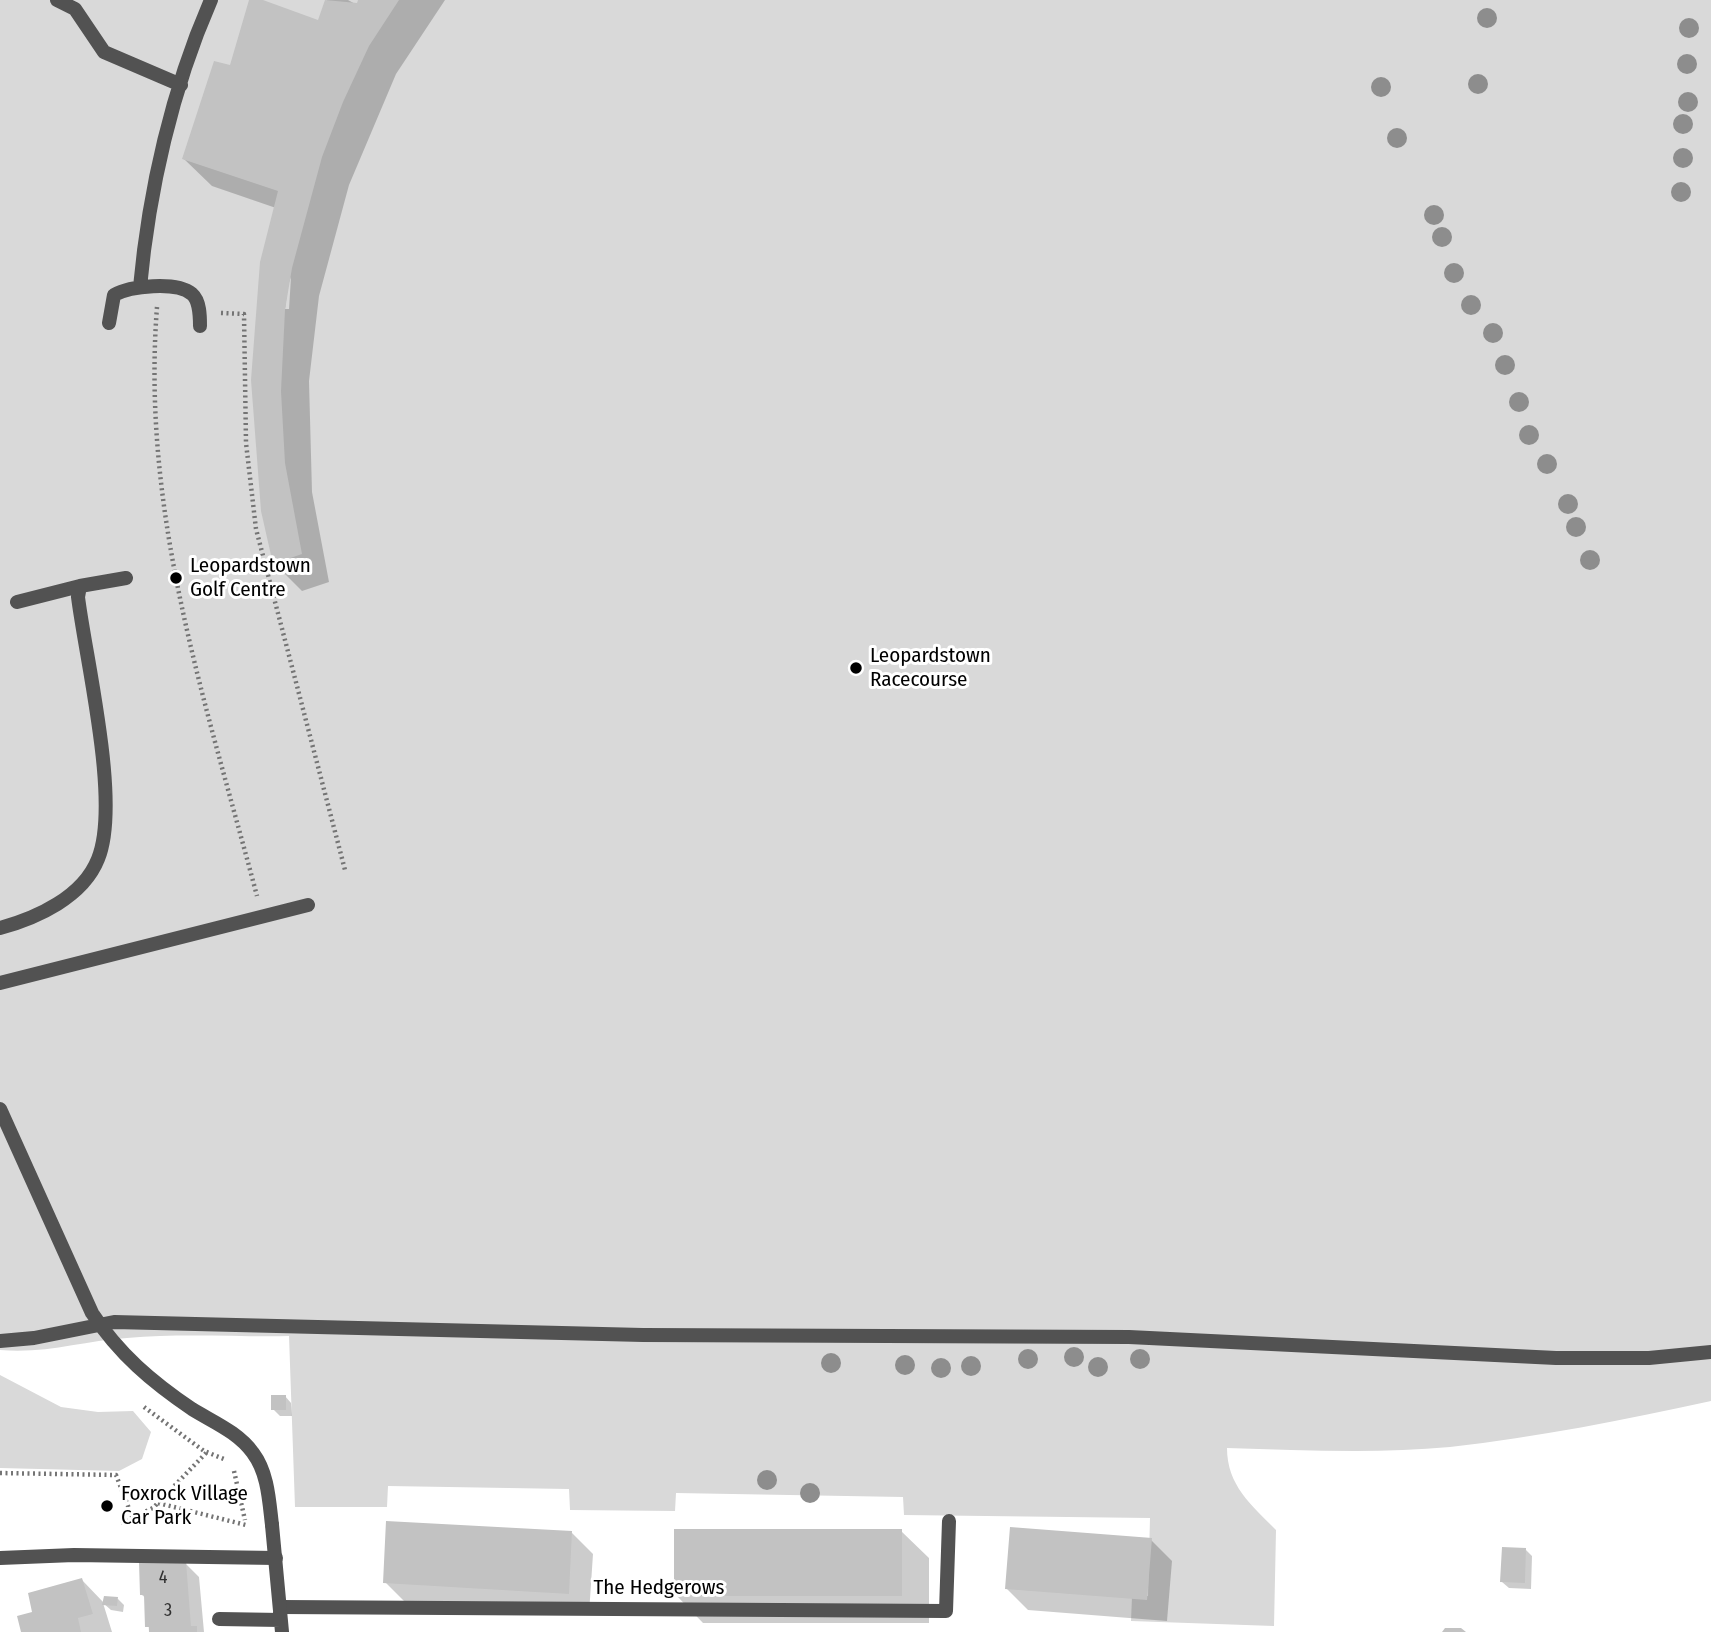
<!DOCTYPE html>
<style>
body{margin:0}
canvas{display:block;background:#fff}
</style>
<canvas width="1711" height="1632"></canvas>
<script>
const ctx = document.querySelector('canvas').getContext('2d');
ctx.lineJoin = 'round';
function fill(path, color) {
  ctx.fillStyle = color;
  ctx.fill(path, 'evenodd');
}
function strokePath(path, color, width, dash) {
  ctx.strokeStyle = color;
  ctx.lineWidth = width;
  ctx.lineCap = dash ? 'butt' : 'round';
  ctx.setLineDash(dash || []);
  ctx.stroke(path);
}
function write(font, color, halo, rows, align = 'center') {
  ctx.font = font + ' "Fira Sans Condensed",sans-serif';
  ctx.lineWidth = 6;
  ctx.setLineDash([]);
  ctx.textBaseline = 'middle';
  ctx.strokeStyle = halo;
  ctx.fillStyle = color;
  for (const [text, x, y, turn = 0] of rows) {
    ctx.save();
    ctx.translate(x, y);
    ctx.rotate((+turn || 0) * Math.PI / 180);
    ctx.textAlign = isNaN(turn) ? turn : align;
    if (halo) ctx.strokeText(text, 0, 0);
    ctx.fillText(text, 0, 0);
    ctx.restore();
  }
}
fill(new Path2D(`
 M0 0H1711V1401C1624 1420 1538 1437 1450 1447 1376 1454 1301 1450 1227 1448 1227 1485 1251 1505 1276 1530L1274 1626 1131 1621 1132 1596H1148L1150 1518 904 1515 903 1497 676 1493 675 1511 570 1510 569 1489 388 1486 387 1507H295L289 1336C235 1337 181 1333 127 1338 82 1341 46 1354 0 1350Z
 M0 1375 61 1407 98 1412 133 1411 151 1432 142 1459 119 1471 0 1468Z`), '#d9d9d9');
fill(new Path2D(`
 M251 0 319 22 327 0H348L357 5 360 0H445L396 74 349 185 319 296 309 381 312 492 329 582 302 591 274 563 276 208 212 186 184 159 231 67ZM291 277 289 309H285L288 285Z
 M285 1396 291 1403 292 1416H280L273 1409Z
 M901 1531 929 1558V1623H703L676 1595Z
 M572 1533 593 1554 589 1614 406 1603 385 1582Z
 M1151 1540 1172 1561 1167 1621 1028 1610 1007 1589Z
 M1526 1550 1532 1556 1531 1589 1509 1588 1502 1582Z
 M185 1563 199 1577 204 1632H149L147 1599 142 1595Z
 M82 1580 104 1603 118 1599 124 1605 123 1612 111 1610 103 1603 112 1632H23L35 1613Z`), '#0003');
fill(new Path2D(`
 M249 0H263L318 20 325 0 357 3 358 0H399L369 46 343 102 322 157 292 268 285 310 281 391 285 463 302 554 273 564 261 511 251 380 260 262 278 191 182 159 214 61 230 65Z
 M271 1395H286V1410H271Z
 M386 1521 572 1531 569 1594 383 1583Z
 M1010 1527 1152 1538 1147 1600 1005 1589Z
 M674 1529H902V1596H674Z
 M1502 1547 1526 1548 1525 1583 1500 1582Z
 M186 1561 191 1626H197V1632H149V1627H145L144 1595H140L139 1562Z
 M82 1578 93 1614 78 1618 81 1632H21L17 1616 32 1612 28 1593Z
 M104 1596 118 1597 117 1606 102 1605Z
 M1445 1628H1461L1466 1632H1442Z`), '#c2c2c2');
strokePath(new Path2D(`
 M157 307C141 514 205 699 257 896
 M221 313 244 314 246 443 256 529 345 870
 M144 1407 204 1451 224 1459
 M234 1471 245 1520
 M0 1473 116 1475 133 1519
 M158 1503 246 1525
 M121 1523 153 1508 207 1452`), '#747474', 4.5, [2, 3.5]);
strokePath(new Path2D(`
 M57 0 75 9 104 52 181 85
 M140 287C149 190 172 89 211 0
 M109 323 114 295C130 286 176 281 192 294 200 301 200 316 200 326
 M17 602 80 586
 M0 928C37 918 83 897 98 859 121 803 86 661 78 597L80 586 126 578
 M0 983 308 905
 M0 1109 92 1313C119 1354 152 1382 192 1409 213 1422 238 1432 253 1453 268 1473 269 1500 272 1525
 M0 1341 34 1338 114 1322 643 1335 1129 1337 1556 1358H1649L1711 1352
 M0 1558 74 1555 276 1558
 M281 1607 946 1611 949 1521`), '#525252', 14);
strokePath(new Path2D(`
 M272 1525 282 1632
 M219 1619 281 1620`), '#525252', 14);
ctx.fillStyle = '#8d8d8d';
for (const [x, y] of [
 [1487,18],
 [1689,28],
 [1687,64],
 [1478,84],
 [1381,87],
 [1688,102],
 [1683,124],
 [1397,138],
 [1683,158],
 [1681,192],
 [1434,215],
 [1442,237],
 [1454,273],
 [1471,305],
 [1493,333],
 [1505,365],
 [1519,402],
 [1529,435],
 [1547,464],
 [1568,504],
 [1576,527],
 [1590,560],
 [1074,1357],
 [1028,1359],
 [1140,1359],
 [831,1363],
 [905,1365],
 [971,1366],
 [1098,1367],
 [941,1368],
 [767,1480],
 [810,1493]
]) {
  ctx.beginPath();
  ctx.arc(x, y, 10, 0, 2 * Math.PI);
  ctx.fill();
}
for (const [x, y, r, color] of [
 [176,578,7,"#000"],
 [856,668,7,"#000"],
 [107,1506,7,"#000"]
]) {
  const dot = new Path2D();
  dot.arc(x, y, r, 0, 2 * Math.PI);
  ctx.fillStyle = color;
  ctx.fill(dot);
  strokePath(dot, '#fff', 2.5);
}
write('18px', '#303030', null, [
 ["4",163,1578],
 ["3",168,1611]
]);
write('21px', '#000', '#fff', [
 ["Leopardstown",190,566],
 ["Golf Centre",190,590],
 ["Leopardstown",870,656],
 ["Racecourse",870,680],
 ["Foxrock Village",121,1494],
 ["Car Park",121,1518]
], 'left');
write('21px', '#000', '#fff', [
 ["The Hedgerows",659,1588]
]);
</script>
